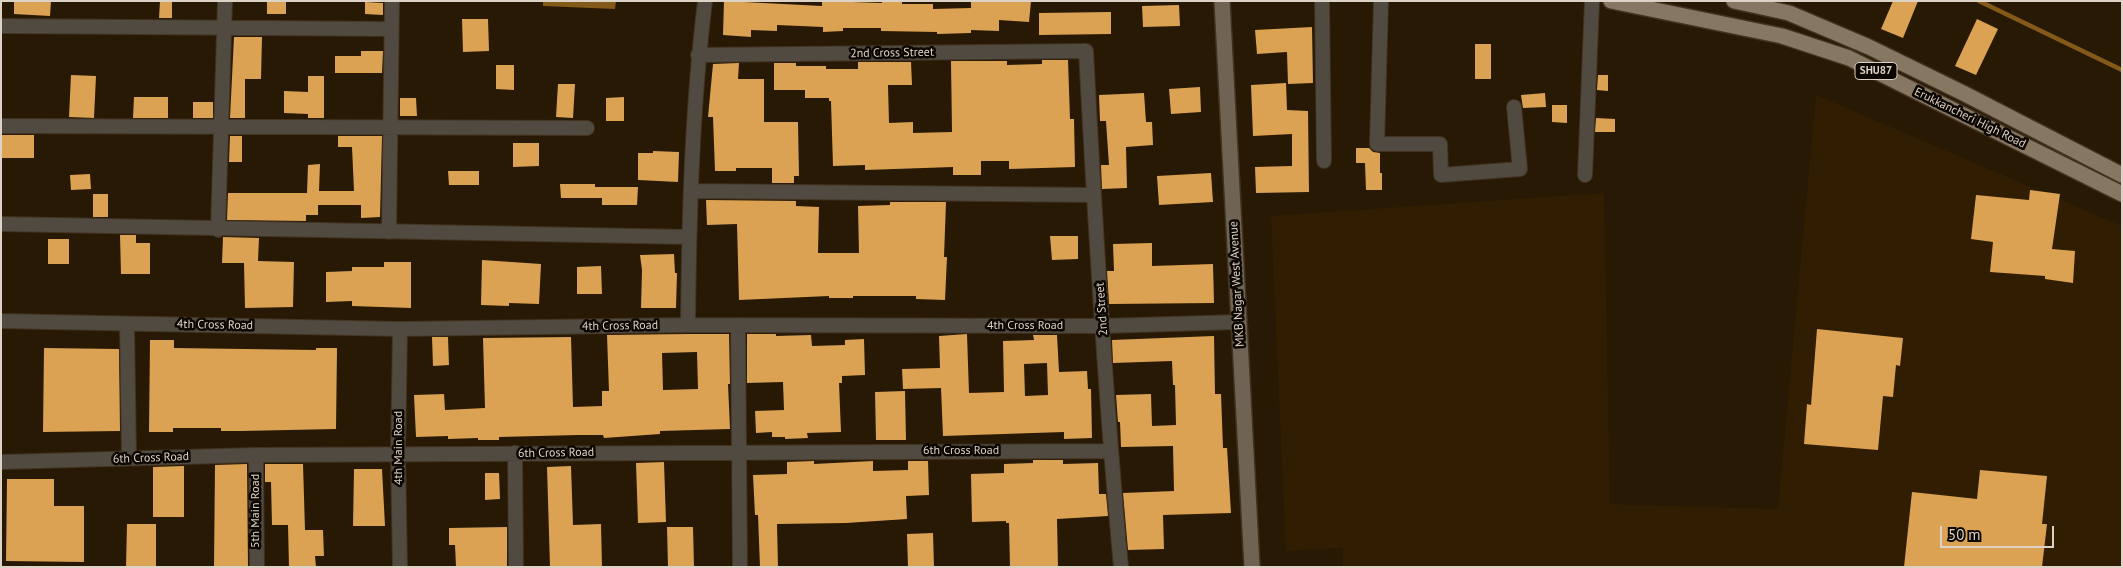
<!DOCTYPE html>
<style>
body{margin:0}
#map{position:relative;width:2123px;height:568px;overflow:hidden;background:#281905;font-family:"PT Sans",sans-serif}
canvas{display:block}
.frame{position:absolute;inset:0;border:2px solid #ddd2c6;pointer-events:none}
.scale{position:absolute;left:1940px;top:526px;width:114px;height:22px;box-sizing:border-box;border:2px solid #ddd2c6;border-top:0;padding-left:6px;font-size:15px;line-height:18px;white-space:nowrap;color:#ddd2c6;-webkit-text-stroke:4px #0c0601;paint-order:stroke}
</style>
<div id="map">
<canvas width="2123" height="568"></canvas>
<div class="frame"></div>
<div class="scale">50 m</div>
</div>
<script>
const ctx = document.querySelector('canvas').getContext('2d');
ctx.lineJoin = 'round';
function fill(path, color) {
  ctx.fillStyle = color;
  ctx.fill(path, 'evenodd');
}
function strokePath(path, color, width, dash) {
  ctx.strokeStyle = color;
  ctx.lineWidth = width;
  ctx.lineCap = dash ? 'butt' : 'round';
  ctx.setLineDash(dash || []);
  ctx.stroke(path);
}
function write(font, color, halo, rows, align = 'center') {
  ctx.font = font + ' "PT Sans",sans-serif';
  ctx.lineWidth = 5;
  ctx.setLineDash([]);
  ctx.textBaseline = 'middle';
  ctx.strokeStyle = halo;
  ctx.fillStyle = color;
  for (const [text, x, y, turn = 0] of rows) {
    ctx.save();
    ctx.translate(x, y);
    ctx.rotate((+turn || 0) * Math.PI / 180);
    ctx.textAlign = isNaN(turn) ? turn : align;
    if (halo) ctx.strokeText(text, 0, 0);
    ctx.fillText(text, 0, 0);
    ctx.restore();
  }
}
fill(new Path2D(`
 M1816 95 2122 226V567H1343V548L1286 551 1271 216 1604 193 1610 504 1778 509Z`), '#311e02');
fill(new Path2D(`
 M543 1H616L615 9 543 6Z`), '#845a1a');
strokePath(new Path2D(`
 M1979 1 2122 70`), '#845a1a', 4.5);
fill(new Path2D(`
 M14 1H51L50 16 14 14Z
 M160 1H172V18H159Z
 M267 1H286V14H267Z
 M724 1 822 6V1L882 3V1H902V4H933V9L971 8V1H1031L1029 22 999 20V31L971 30V33L937 34V32L881 31V28H843V31L823 32V27L777 25V31L751 30V37L723 35Z
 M1893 1H1918L1903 38 1881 29Z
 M365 2 383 3V15L365 14Z
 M1179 5 1180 26 1143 27 1142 6Z
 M1111 12V34L1039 35V13Z
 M462 19H488L489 51 463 52Z
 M1977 19 1998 29 1976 75 1955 66Z
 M1312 27 1313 83 1288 84 1287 52 1257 54 1255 30Z
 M234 37H262L261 79H245V118H230Z
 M1475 44H1491V79H1475Z
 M361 51H383L382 73H335V56H361Z
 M1042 60H1068L1070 119H1074L1075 167 1009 169V161H981V175H953V167L865 170V165L833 166 831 101H829V98H805V90H774V63H796V66H826V69H858V62H911L912 85H888L889 123 913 122V133L952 132 951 61H1007V65L1042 64Z
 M739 63 738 79H764V122H798L799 176H794V183H772V168H736V171H715L713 117H708L713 64Z
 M496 65H514V90L496 89Z
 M71 75 96 76 94 118 69 117Z
 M1598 75H1608V91L1597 90Z
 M308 76H324V118H308V114L284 113V91L308 92Z
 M1286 83 1287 110 1308 111 1309 192 1256 193 1255 167 1292 166V134L1253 136 1251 85Z
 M558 84H575L573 118 556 117Z
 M1200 87 1201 112 1171 114 1169 89Z
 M1144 93 1146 122H1152L1153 145 1126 147 1127 188 1102 189 1101 165H1109L1106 121H1100L1099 95Z
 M1545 93 1546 107 1523 108 1521 95Z
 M134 97H168V118H133Z
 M624 97V121H606V98Z
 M400 98H416L417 116H400Z
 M193 102H213V118H193Z
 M1552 105H1567V123L1552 122Z
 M1596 118 1615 119V132H1595Z
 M1 135H34V158H1Z
 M230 136H242V162H229Z
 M338 136H382L380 217 361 218V205H318V215H306V221L227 220 228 193H307L308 165 320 164 319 191H354L352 147H338Z
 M513 143H539V166L513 167Z
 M1356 148H1369L1373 152 1380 153V173H1382V190H1366L1365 163H1356Z
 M653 151 679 152 678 182 638 180V153H653Z
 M448 171H479V185H449Z
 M1211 173 1213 202 1159 205 1157 176Z
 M90 174 91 189 71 190 70 175Z
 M560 184H595V187H638L637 205H602V198H561Z
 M2030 190 2060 194 2052 249 2075 251 2073 283 2045 279V276L1990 272 1993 242 1971 239 1976 195 2029 200Z
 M93 194H108V217H93Z
 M706 200 796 201V206L819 207 818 253H859L858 206 890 205V202H946L944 257H947L945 300 916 299V296H853V298H829V296L739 300 737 224 707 225Z
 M120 235H136V243H150V274H121Z
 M1050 236H1078V259L1052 260Z
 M223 237 259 238 258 261 294 262 293 307 245 308 244 263H222Z
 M48 239H69V264H48Z
 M1152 243V266L1213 264 1214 303 1109 304 1107 271H1114L1113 244Z
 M674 254 675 273H677L676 308H641L642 270 640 255Z
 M482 260 541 264 539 304 509 303V306L481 305Z
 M384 262H411V308L352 306V301L326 302V272L352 271V267H384Z
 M601 266 602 294H577V267Z
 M1817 329 1903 338 1900 366 1896 365 1893 397 1883 396 1878 450 1804 444 1807 404 1811 405Z
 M688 334H729L730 384H728L730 429 660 431V434L604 438 603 435H578L499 437V440H478V438L448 439V436L416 437 414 395 444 394 445 410 485 408 483 338 571 337 573 407 602 406V391H609L607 335ZM697 352 698 389 663 390 662 353Z
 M747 334H776V336L811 335 812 346 845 345V340L864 339 865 375 842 376V383H839L841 432 807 433 808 438 785 439V437H772V432L756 433 755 411 784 410 783 382 747 383Z
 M967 334 969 393 1004 392 1003 341 1034 340 1033 335H1057L1059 372 1087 371 1088 389H1091L1092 438 1064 439V432L943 436 941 388 903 389 902 369 940 368 939 336ZM1047 363 1048 395 1025 396 1024 364Z
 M1214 336 1215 394H1221L1223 448H1227L1231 513 1163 515 1164 549 1128 550 1123 493 1174 491 1173 446 1121 447 1120 422H1118L1116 395 1151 394 1152 426 1176 425 1175 385H1173L1172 361 1113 363 1112 340Z
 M432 337H448L449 365 433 366Z
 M150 340H174V348L316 350V348H337L336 429 241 431H221V428H173V432H149Z
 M44 348 119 349 120 431 43 432Z
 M905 391 906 440H876L875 392Z
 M1033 460H1063V464L1098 463 1099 494H1106L1108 516 1057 519 1058 567H1010L1009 523H1006V521L972 522 971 474 1004 473V464L1033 463Z
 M814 461V464L873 461V471L908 470V461H928L929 495 906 496 907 519 846 523 777 524 778 567H760L758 515H755L753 475 787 474V462Z
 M664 462 666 522 638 523 636 463Z
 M247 464 248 567H214L215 465Z
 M265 464H303L305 530H323L324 556H315L316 567H289L288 525H272L271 482H265Z
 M184 466V517H153V467Z
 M571 466 573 525 601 524 602 567H550L547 467Z
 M354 469H382L385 526H353Z
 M1980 470 2047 476 2042 524H2047L2042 567H1904L1912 492 1977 499Z
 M485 473H499L500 499 485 500Z
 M7 479H54V506H84V562L6 561Z
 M127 524H156V567H126Z
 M507 527V567H456L455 545H449V528Z
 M667 527H693L694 567H668Z
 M933 533 934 567H908L907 534Z`), '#dba253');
const minor = new Path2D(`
 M1322 1 1324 161
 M1381 1 1377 144H1440L1441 175 1520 169 1514 107
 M1 26 391 29
 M698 55 1086 51C1095 223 1105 395 1121 567
 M1 126 587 128
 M1585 175 1592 1
 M692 191 1093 195
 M1 224 689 237
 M218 230 225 1
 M389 232 392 1
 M1 321 400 329 688 325 1103 326 1239 322
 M127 324 129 458
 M688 325C689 217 692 108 705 1
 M738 325 740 567
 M400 329 398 455 400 567
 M515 453 516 567
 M256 455 257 567
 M1 462 256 455 1110 451`);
const secondary = new Path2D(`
 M1222 1 1252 567`);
const primary = new Path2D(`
 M1611 1 1782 36 1849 58 2122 194
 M1734 1 1789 13 1869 47 1965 94 2122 175`);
strokePath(minor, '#413320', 16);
strokePath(secondary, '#413320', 18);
strokePath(primary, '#413320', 18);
strokePath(minor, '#514a40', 14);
strokePath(secondary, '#6f6354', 15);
strokePath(primary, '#867763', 15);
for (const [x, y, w] of [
 [1876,71,42]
]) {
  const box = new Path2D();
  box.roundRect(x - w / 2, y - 8.5, w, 17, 4);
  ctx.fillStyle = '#0c0601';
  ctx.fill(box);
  strokePath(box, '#ddd2c6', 1);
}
write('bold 11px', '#ddd2c6', null, [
 ["SHU87",1876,71]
]);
write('12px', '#ddd2c6', '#0c0601', [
 ["2nd Cross Street",892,53,-1],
 ["Erukkancheri High Road",1970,118,26],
 ["MKB Nagar West Avenue",1237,284,-93],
 ["2nd Street",1102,309,-94],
 ["4th Cross Road",215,325,1],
 ["4th Cross Road",620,326,-1],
 ["4th Cross Road",1025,326],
 ["4th Main Road",399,448,-90],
 ["6th Cross Road",961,451],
 ["6th Cross Road",556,453,-1],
 ["6th Cross Road",151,458,-2],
 ["5th Main Road",256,511,-90]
]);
</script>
